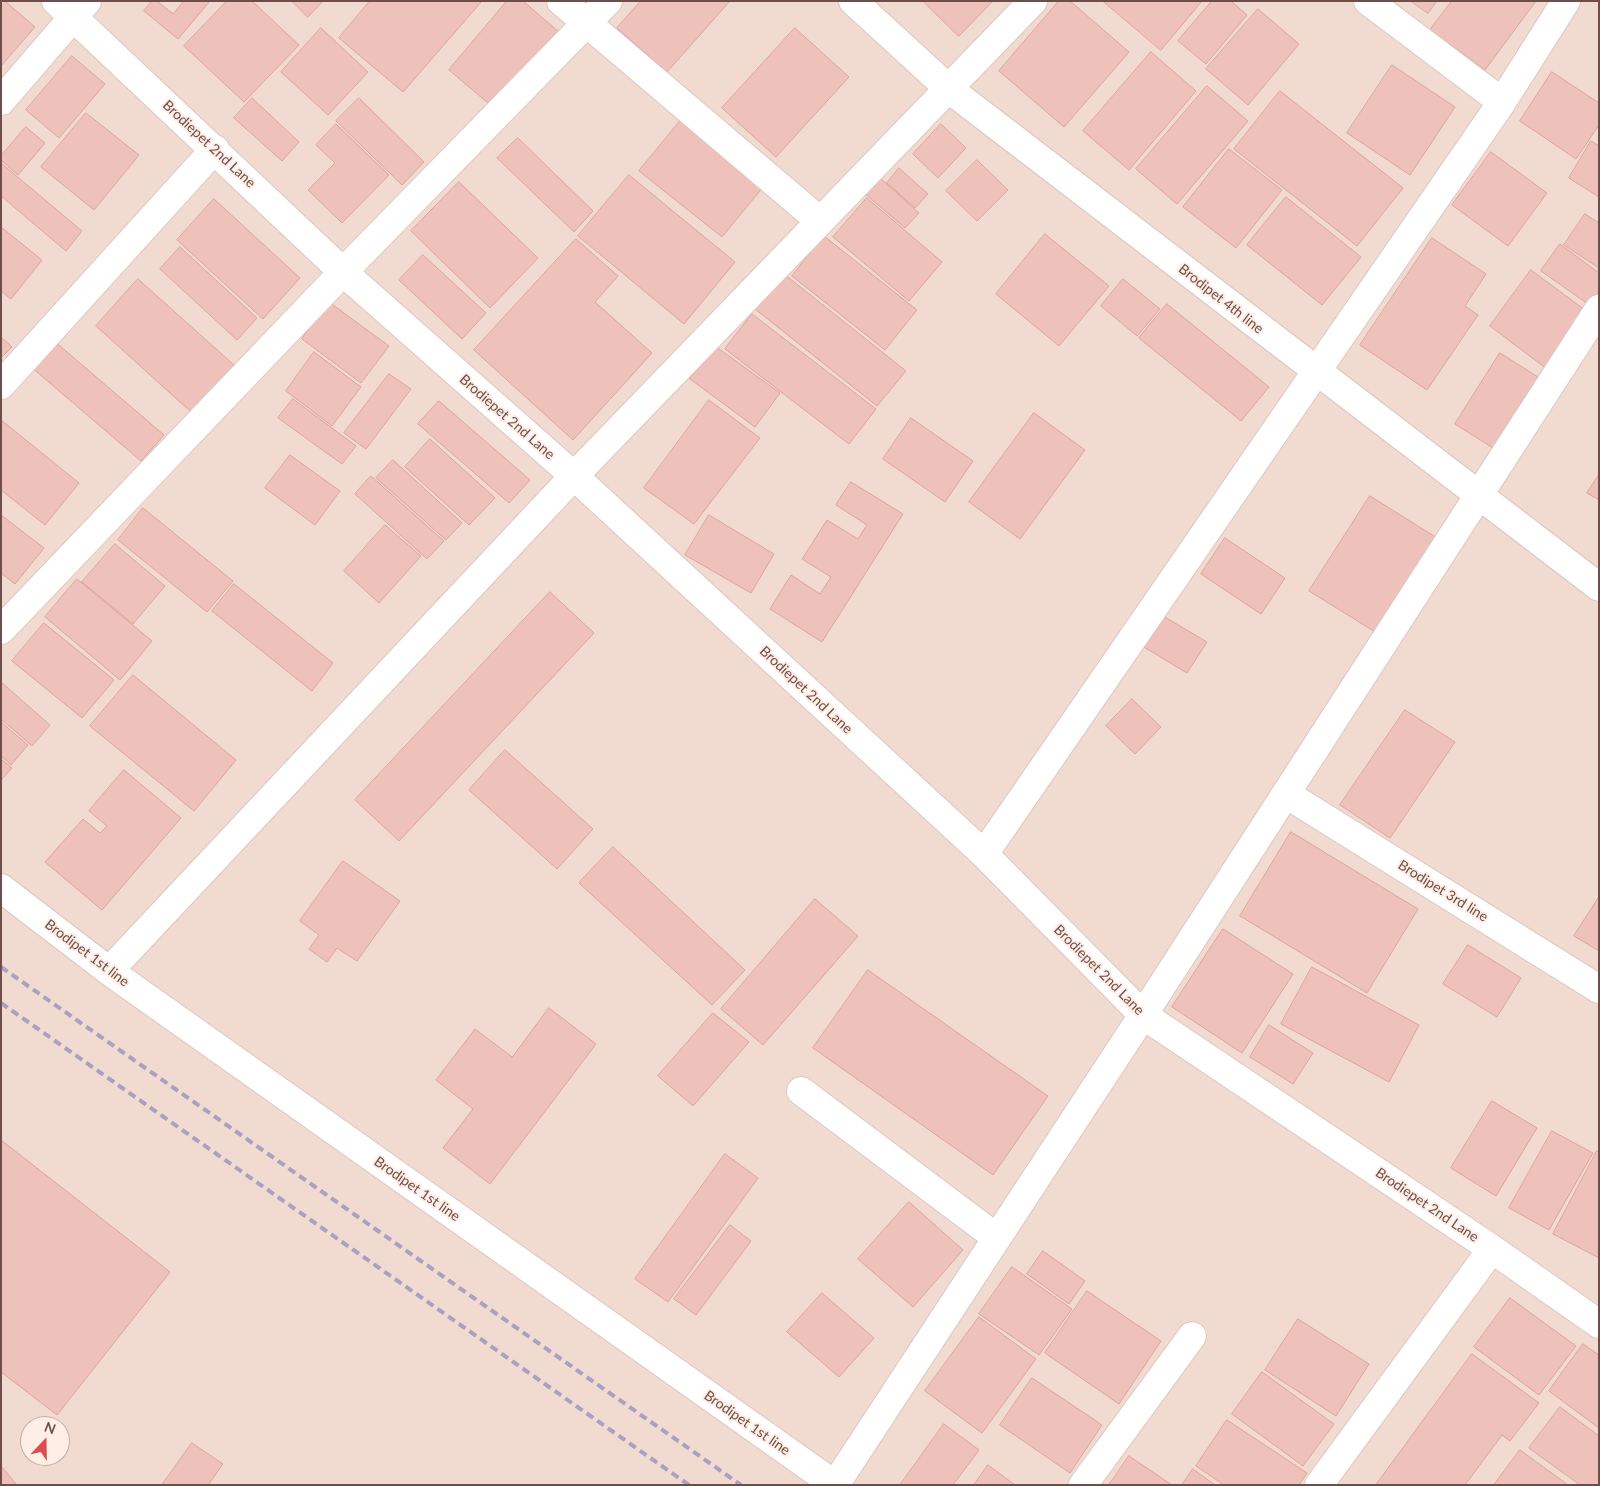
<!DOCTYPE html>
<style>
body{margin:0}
#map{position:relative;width:1600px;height:1486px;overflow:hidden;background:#faeae0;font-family:Lato,sans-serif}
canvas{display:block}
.frame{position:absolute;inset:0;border:2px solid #6f4e49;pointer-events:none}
.north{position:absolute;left:20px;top:1416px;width:50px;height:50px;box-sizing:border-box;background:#feeee6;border:1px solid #c5aea7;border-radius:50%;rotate:21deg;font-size:14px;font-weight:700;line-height:20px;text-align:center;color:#6f4e49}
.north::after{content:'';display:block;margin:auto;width:18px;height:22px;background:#dd4c4f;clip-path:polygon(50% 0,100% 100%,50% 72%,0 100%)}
</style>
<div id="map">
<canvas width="1600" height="1486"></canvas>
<div class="frame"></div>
<div class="north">N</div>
</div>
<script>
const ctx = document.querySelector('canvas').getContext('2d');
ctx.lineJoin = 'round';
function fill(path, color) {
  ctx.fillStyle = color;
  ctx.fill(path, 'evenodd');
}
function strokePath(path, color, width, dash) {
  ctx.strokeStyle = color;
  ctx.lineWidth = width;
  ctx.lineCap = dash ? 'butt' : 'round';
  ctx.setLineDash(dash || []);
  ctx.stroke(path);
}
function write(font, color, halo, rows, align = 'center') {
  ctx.font = font + ' Lato,sans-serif';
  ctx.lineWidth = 4;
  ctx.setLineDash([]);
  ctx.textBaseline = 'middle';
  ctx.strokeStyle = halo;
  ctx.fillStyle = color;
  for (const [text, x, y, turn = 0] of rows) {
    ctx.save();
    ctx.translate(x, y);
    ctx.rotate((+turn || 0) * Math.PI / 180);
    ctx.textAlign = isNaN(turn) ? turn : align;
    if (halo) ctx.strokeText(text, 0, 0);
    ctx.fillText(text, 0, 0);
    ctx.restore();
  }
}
fill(new Path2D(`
 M1 1H1599V1485H1ZM30 1426H60V1456H30Z`), '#f1dacf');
const building = new Path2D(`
 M152 1H157L173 14 184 1H210L178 39 144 11Z
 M227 1H252L299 45 244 102 184 46Z
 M292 1H323L308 17Z
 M370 1H482L403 92 339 38Z
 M507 1H523L560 33 495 109 449 70Z
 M641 1H730L667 72 617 28Z
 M923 1H993L959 36Z
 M1059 1H1070L1129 52 1064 127 999 71Z
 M1103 1H1202L1161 50Z
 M1212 1H1231L1247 15 1206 64 1178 41Z
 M1411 1H1437L1428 13Z
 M1452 1H1536L1485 70 1430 30Z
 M6 2 35 27 1 66V7Z
 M1258 9 1299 44 1248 105 1206 69Z
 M321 28 368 72 328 115 281 72Z
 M795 28 849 77 776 157 722 108Z
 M1151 52 1196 91 1129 170 1083 131Z
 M72 56 105 84 59 138 26 110Z
 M1392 65 1455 107 1410 175 1347 133Z
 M1552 72 1599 103V125L1576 159 1520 121Z
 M1207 86 1248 121 1177 204 1136 169Z
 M1280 91 1403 188 1357 246 1234 149Z
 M252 98 299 142 282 161 234 118Z
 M359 98 424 162 402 185 336 121Z
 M86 113 139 155 94 210 41 167Z
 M681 120 763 187 722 237 639 171Z
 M336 124 389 175 342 223 308 190 335 163 316 145Z
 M941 124 966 148 938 178 913 154Z
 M26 127 45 143 18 175 1 160V156Z
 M518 138 593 211 574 232 497 158Z
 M1591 141 1599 146V197L1569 178Z
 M1229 149 1282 190 1236 248 1183 207Z
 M1491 152 1547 193 1508 246 1452 205Z
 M977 160 1008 190 977 221 946 191Z
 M1 163 82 231 66 251 1 196Z
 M899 168 928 194 915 208 887 183Z
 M629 175 735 262 684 324 578 236Z
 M878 176 919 213 905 228 863 192Z
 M459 182 538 258 490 308 411 231Z
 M1286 197 1361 257 1322 305 1247 245Z
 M867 198 942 262 909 301 833 237Z
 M214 199 300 278 263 319 177 240Z
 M1585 214 1599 223V268L1564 245Z
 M1 227 42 260 11 299 1 291Z
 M1045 234 1109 286 1059 346 996 294Z
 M824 236 917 310 885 350 792 276Z
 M1432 238 1486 274 1465 306 1478 315 1427 390 1360 345Z
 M576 239 618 276 595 302 652 353 573 440 474 350Z
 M1560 244 1599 273V304L1595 309 1541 271Z
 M180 247 257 318 237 340 160 269Z
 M423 255 486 313 462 339 399 280Z
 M1531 270 1593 316 1551 372 1490 326Z
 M784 274 906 371 877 406 755 309Z
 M138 279 234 365 191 412 96 326Z
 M1123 279 1160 309 1137 336 1101 306Z
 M329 302 389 346 361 383 302 339Z
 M1167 304 1269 387 1241 421 1139 338Z
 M752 314 876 409 849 444 725 349Z
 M1 337 12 347 1 358Z
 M53 340 164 435 141 461 30 366Z
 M715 346 780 393 755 427 690 379Z
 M314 352 361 387 332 426 286 391Z
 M1500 353 1538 377 1493 448 1455 424Z
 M389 374 411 389 366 449 344 433Z
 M293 399 356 446 342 464 278 418Z
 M709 400 760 438 694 524 644 488Z
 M439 401 530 480 509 503 418 424Z
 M1034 413 1085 450 1020 539 969 502Z
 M911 418 973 461 945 502 883 459Z
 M1 420 79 483 45 525 1 490Z
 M430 439 495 498 469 525 405 467Z
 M290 455 340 491 315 525 265 488Z
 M393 460 462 523 446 540 376 478Z
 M1599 475V500L1587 493Z
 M371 476 444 541 427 559 355 494Z
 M851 482 903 514 822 642 770 609 791 575 820 594 831 577 802 559 827 520 858 539 867 525 836 505Z
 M1370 496 1445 543 1385 638 1309 591Z
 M143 508 233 581 207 612 118 540Z
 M1 515 44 548 15 584 1 573Z
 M709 515 774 554 751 593 685 555Z
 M385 525 421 556 379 603 344 571Z
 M1225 538 1285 578 1261 614 1201 574Z
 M115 544 165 586 133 624 82 582Z
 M77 579 152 641 120 680 45 617Z
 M234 584 333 663 312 691 212 611Z
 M550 592 594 633 399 841 355 800Z
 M1158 613 1207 642 1187 673 1139 644Z
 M44 623 114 680 82 718 12 661Z
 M133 675 236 760 194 811 90 726Z
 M1 682 50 725 32 746 1 719Z
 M1132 699 1161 727 1135 754 1106 726Z
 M1405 710 1455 742 1390 838 1340 805Z
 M1 722 28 745 11 765 1 756Z
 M505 750 593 829 557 869 469 790Z
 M1 759 12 768 1 780Z
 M124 770 181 818 102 910 45 862 83 819 100 833 107 826 89 811Z
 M1291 832 1418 909 1367 993 1240 916Z
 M613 847 745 970 712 1005 579 883Z
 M343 861 400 901 357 961 337 948 327 962 309 949 319 935 300 921Z
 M1599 897V951L1574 936Z
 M815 899 858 936 763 1045 721 1009Z
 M1223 929 1293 974 1242 1053 1172 1007Z
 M1468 945 1521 978 1497 1017 1443 984Z
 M1312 967 1419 1025 1389 1082 1281 1024Z
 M868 970 1048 1096 993 1175 813 1048Z
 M549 1008 596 1044 490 1184 443 1148 473 1109 436 1080 475 1029 512 1057Z
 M713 1013 749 1042 693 1106 658 1076Z
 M1269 1025 1313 1053 1293 1084 1250 1057Z
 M1492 1101 1537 1128 1496 1196 1451 1168Z
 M1552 1131 1593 1153 1549 1230 1509 1208Z
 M1 1140 170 1272 57 1415 1 1372Z
 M1597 1151 1599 1152V1258L1553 1234Z
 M725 1154 758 1178 668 1302 635 1279Z
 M909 1202 963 1250 913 1307 858 1259Z
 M730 1225 751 1241 696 1315 674 1299Z
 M1043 1251 1085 1281 1069 1304 1027 1274Z
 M1012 1267 1072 1309 1039 1355 979 1314Z
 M1087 1291 1161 1341 1119 1404 1045 1353Z
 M822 1293 874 1338 839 1377 787 1332Z
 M1510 1298 1576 1346 1539 1395 1474 1347Z
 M979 1317 1036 1359 982 1433 925 1391Z
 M1298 1319 1369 1364 1336 1416 1265 1370Z
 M1583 1344 1599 1355V1428L1549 1391Z
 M1472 1354 1539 1403 1510 1441 1502 1435 1465 1485H1376Z
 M1262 1372 1334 1424 1303 1466 1232 1414Z
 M1032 1378 1102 1425 1070 1473 1000 1425Z
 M1560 1407 1599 1436V1485H1580L1529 1448Z
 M1227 1420 1307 1473 1299 1485H1224L1196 1466Z
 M944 1424 979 1450 953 1485H900Z
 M192 1443 223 1464 208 1485H162Z
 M1520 1450 1568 1485H1494Z
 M1129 1456 1172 1485H1109Z
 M988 1465 1015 1485H974Z
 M1 1466 17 1485H1Z
 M1193 1469 1215 1485H1182Z`);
fill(building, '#eec2ba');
strokePath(building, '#dfa49b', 1);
const minor = new Path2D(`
 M56 1 343 272 574 476 984 854 1143 1015 1492 1249 1599 1324
 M561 1 820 221
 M853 1 949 89 1599 587
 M1368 1 1502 102
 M1 101 87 1
 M1 385 215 149
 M1 630 343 272 608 1
 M1286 794 1599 989
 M984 854 1502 102 1566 1
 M1 888 109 971 835 1485
 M109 971 574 476 1033 1
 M801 1091 997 1238
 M835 1485 1143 1015 1599 309
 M1083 1485 1192 1336
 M1319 1485 1492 1249`);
strokePath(minor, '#dfc7c0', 30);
strokePath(minor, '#fff', 28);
strokePath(new Path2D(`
 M1 967 741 1485
 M1 1003 689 1485`), '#aaa1c2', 4, [8, 5]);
write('14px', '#6f4e49', '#feeee6', [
 ["Brodiepet 2nd Lane",209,144,43],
 ["Brodipet 4th line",1221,299,38],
 ["Brodiepet 2nd Lane",507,417,41],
 ["Brodiepet 2nd Lane",806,690,43],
 ["Brodipet 3rd line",1443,891,32],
 ["Brodipet 1st line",87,953,37],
 ["Brodiepet 2nd Lane",1099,970,45],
 ["Brodipet 1st line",417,1189,35],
 ["Brodiepet 2nd Lane",1427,1205,34],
 ["Brodipet 1st line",747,1423,35]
]);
</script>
